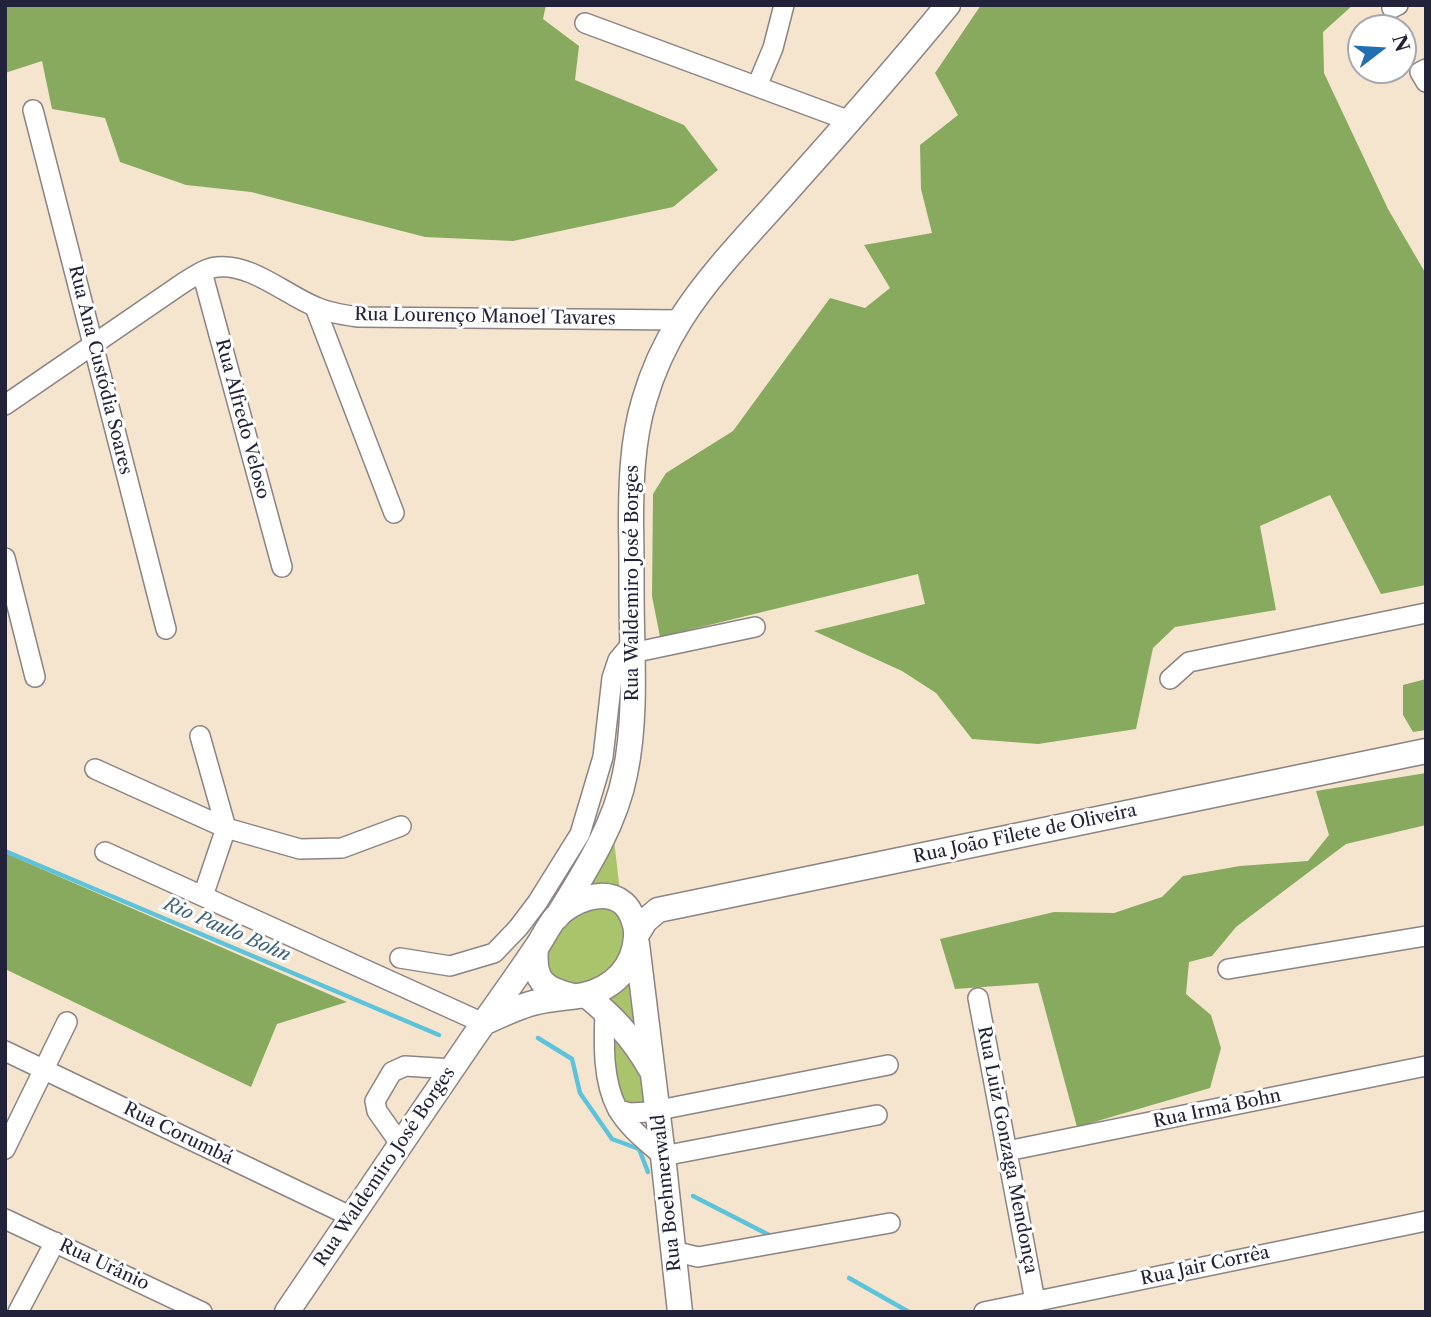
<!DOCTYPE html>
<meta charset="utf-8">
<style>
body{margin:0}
#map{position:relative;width:1431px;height:1317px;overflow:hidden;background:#f6e5ce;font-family:"Libre Caslon Text",serif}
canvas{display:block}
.frame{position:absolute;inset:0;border:7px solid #22223b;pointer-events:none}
.north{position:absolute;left:1347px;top:14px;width:70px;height:70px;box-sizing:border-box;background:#fff;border:2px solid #a7a7b1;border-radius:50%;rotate:73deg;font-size:19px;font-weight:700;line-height:28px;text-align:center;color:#22223b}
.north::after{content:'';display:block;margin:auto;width:24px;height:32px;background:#1f6fb2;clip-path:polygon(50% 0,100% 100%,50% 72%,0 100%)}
</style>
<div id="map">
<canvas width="1431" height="1317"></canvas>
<div class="frame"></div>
<div class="north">N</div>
</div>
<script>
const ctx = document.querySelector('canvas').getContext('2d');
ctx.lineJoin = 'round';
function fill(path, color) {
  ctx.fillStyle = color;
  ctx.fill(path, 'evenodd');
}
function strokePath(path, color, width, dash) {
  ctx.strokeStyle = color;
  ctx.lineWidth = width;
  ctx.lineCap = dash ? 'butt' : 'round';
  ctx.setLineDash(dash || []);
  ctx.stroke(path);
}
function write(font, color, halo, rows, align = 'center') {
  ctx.font = font + ' "Libre Caslon Text",serif';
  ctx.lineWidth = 6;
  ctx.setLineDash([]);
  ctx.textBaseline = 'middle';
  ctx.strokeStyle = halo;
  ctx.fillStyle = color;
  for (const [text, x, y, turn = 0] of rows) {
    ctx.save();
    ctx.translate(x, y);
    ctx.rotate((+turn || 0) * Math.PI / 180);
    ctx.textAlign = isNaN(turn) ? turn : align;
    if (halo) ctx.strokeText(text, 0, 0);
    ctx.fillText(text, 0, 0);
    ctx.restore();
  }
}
fill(new Path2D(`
 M613 831 620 892 584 890Z
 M602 907C633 920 629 932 625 960L581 988 559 982 551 973 545 958 547 942 574 913Z
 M629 977 645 1044 606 1000Z
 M608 1028C625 1050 648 1072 643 1102L638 1106 625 1104 621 1097Z`), '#aac46b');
fill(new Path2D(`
 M5 5H546L543 19 579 46 575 80 684 125 718 170 673 207 513 241 425 237 251 192 186 185 120 162 105 118 52 109 42 61 5 73Z
 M981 5H1353L1323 32 1324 73 1388 209 1426 274V585L1381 594 1330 495 1260 526 1276 610 1175 627 1153 648 1136 729 1038 744 972 739 936 693 902 671 814 631 925 604 918 574 660 637 652 596 653 494 666 473 733 431 830 298 865 308 890 288 864 245 932 233 921 189 920 145 958 115 935 73Z
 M1426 679V730L1413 732 1403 715V685Z
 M1426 773V825L1346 844 1236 927 1212 956 1189 962 1186 994 1211 1015 1221 1048 1210 1088 1077 1127 1038 983 955 989 940 939 1054 912 1114 913 1162 897 1183 876 1240 866 1308 861 1329 835 1316 791Z
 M5 853 347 1002 277 1024 251 1087 5 969Z`), '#87aa5f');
strokePath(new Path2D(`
 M5 851 439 1035
 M538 1038 572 1059 580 1093 612 1139 639 1149 648 1172
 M693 1196 773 1237
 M849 1278 909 1312`), '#5dc3db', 4.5);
const minor = new Path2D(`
 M1392 8 1398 5
 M585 23 850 121
 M1426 69 1420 72 1426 82
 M757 86 773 48 784 5
 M33 110 166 629
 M202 272 282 567
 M315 307 394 513
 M5 405 183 283C193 277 205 268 217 267 251 263 286 295 316 307 329 313 344 315 358 317L680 320
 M5 558 35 677
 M632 653 755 627
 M1170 679 1189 662 1426 613
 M200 736 226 828 203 896
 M95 769 226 828 300 849 342 848 401 826
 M105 852 483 1023
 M400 958 450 966 494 953 518 928 537 903 580 834 603 757 612 678 618 660 633 642
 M1228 969 1426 936
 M978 998 1035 1301
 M605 1010C604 1042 602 1079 617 1108 628 1128 647 1142 663 1156L877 1115
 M5 1051 352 1217
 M618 1110 630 1113 649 1112 888 1065
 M401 1145 377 1111 375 1101 392 1072 405 1066 452 1069
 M5 1149 67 1022
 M1007 1151 1426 1066
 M5 1219 202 1312
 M673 1251 698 1257 890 1223
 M18 1312 55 1242
 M984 1312 1426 1221`);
const major = new Path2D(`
 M557 917C584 873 615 826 625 774 635 726 633 676 632 627 631 593 632 560 631 526 631 484 632 441 644 401 652 373 665 344 681 319 713 269 757 226 796 181 848 123 899 65 948 5
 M636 936 645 921 658 910 1426 751
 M637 944 663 1156 680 1312
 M536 948C533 980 543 989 573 996
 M586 995C613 1017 632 1037 650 1068
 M287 1312C348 1222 408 1133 469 1044 491 1012 514 981 536 948 543 938 548 926 556 917 572 901 603 887 623 903 631 910 637 925 636 937 634 967 614 988 584 995 569 998 553 998 537 1002 518 1006 500 1016 483 1023`);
strokePath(minor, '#8c8484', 22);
strokePath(major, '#8c8484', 27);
strokePath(minor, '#fff', 19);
strokePath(major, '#fff', 24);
write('18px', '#22223b', '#fff', [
 ["Rua Lourenço Manoel Tavares",485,317,1],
 ["Rua Ana Custódia Soares",100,370,76],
 ["Rua Alfredo Veloso",242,419,75],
 ["Rua Waldemiro José Borges",633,583,-90],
 ["Rua João Filete de Oliveira",1025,834,-12],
 ["Rua Irmã Bohn",1217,1109,-12],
 ["Rua Corumbá",178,1134,26],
 ["Rua Luiz Gonzaga Mendonça",1007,1150,79],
 ["Rua Waldemiro José Borges",385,1167,-56],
 ["Rua Boehmerwald",667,1193,-96],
 ["Rua Urânio",104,1265,25],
 ["Rua Jair Corrêa",1205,1266,-12]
]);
write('italic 19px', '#3a627b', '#fff', [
 ["Rio Paulo Bohn",227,930,23]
]);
</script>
